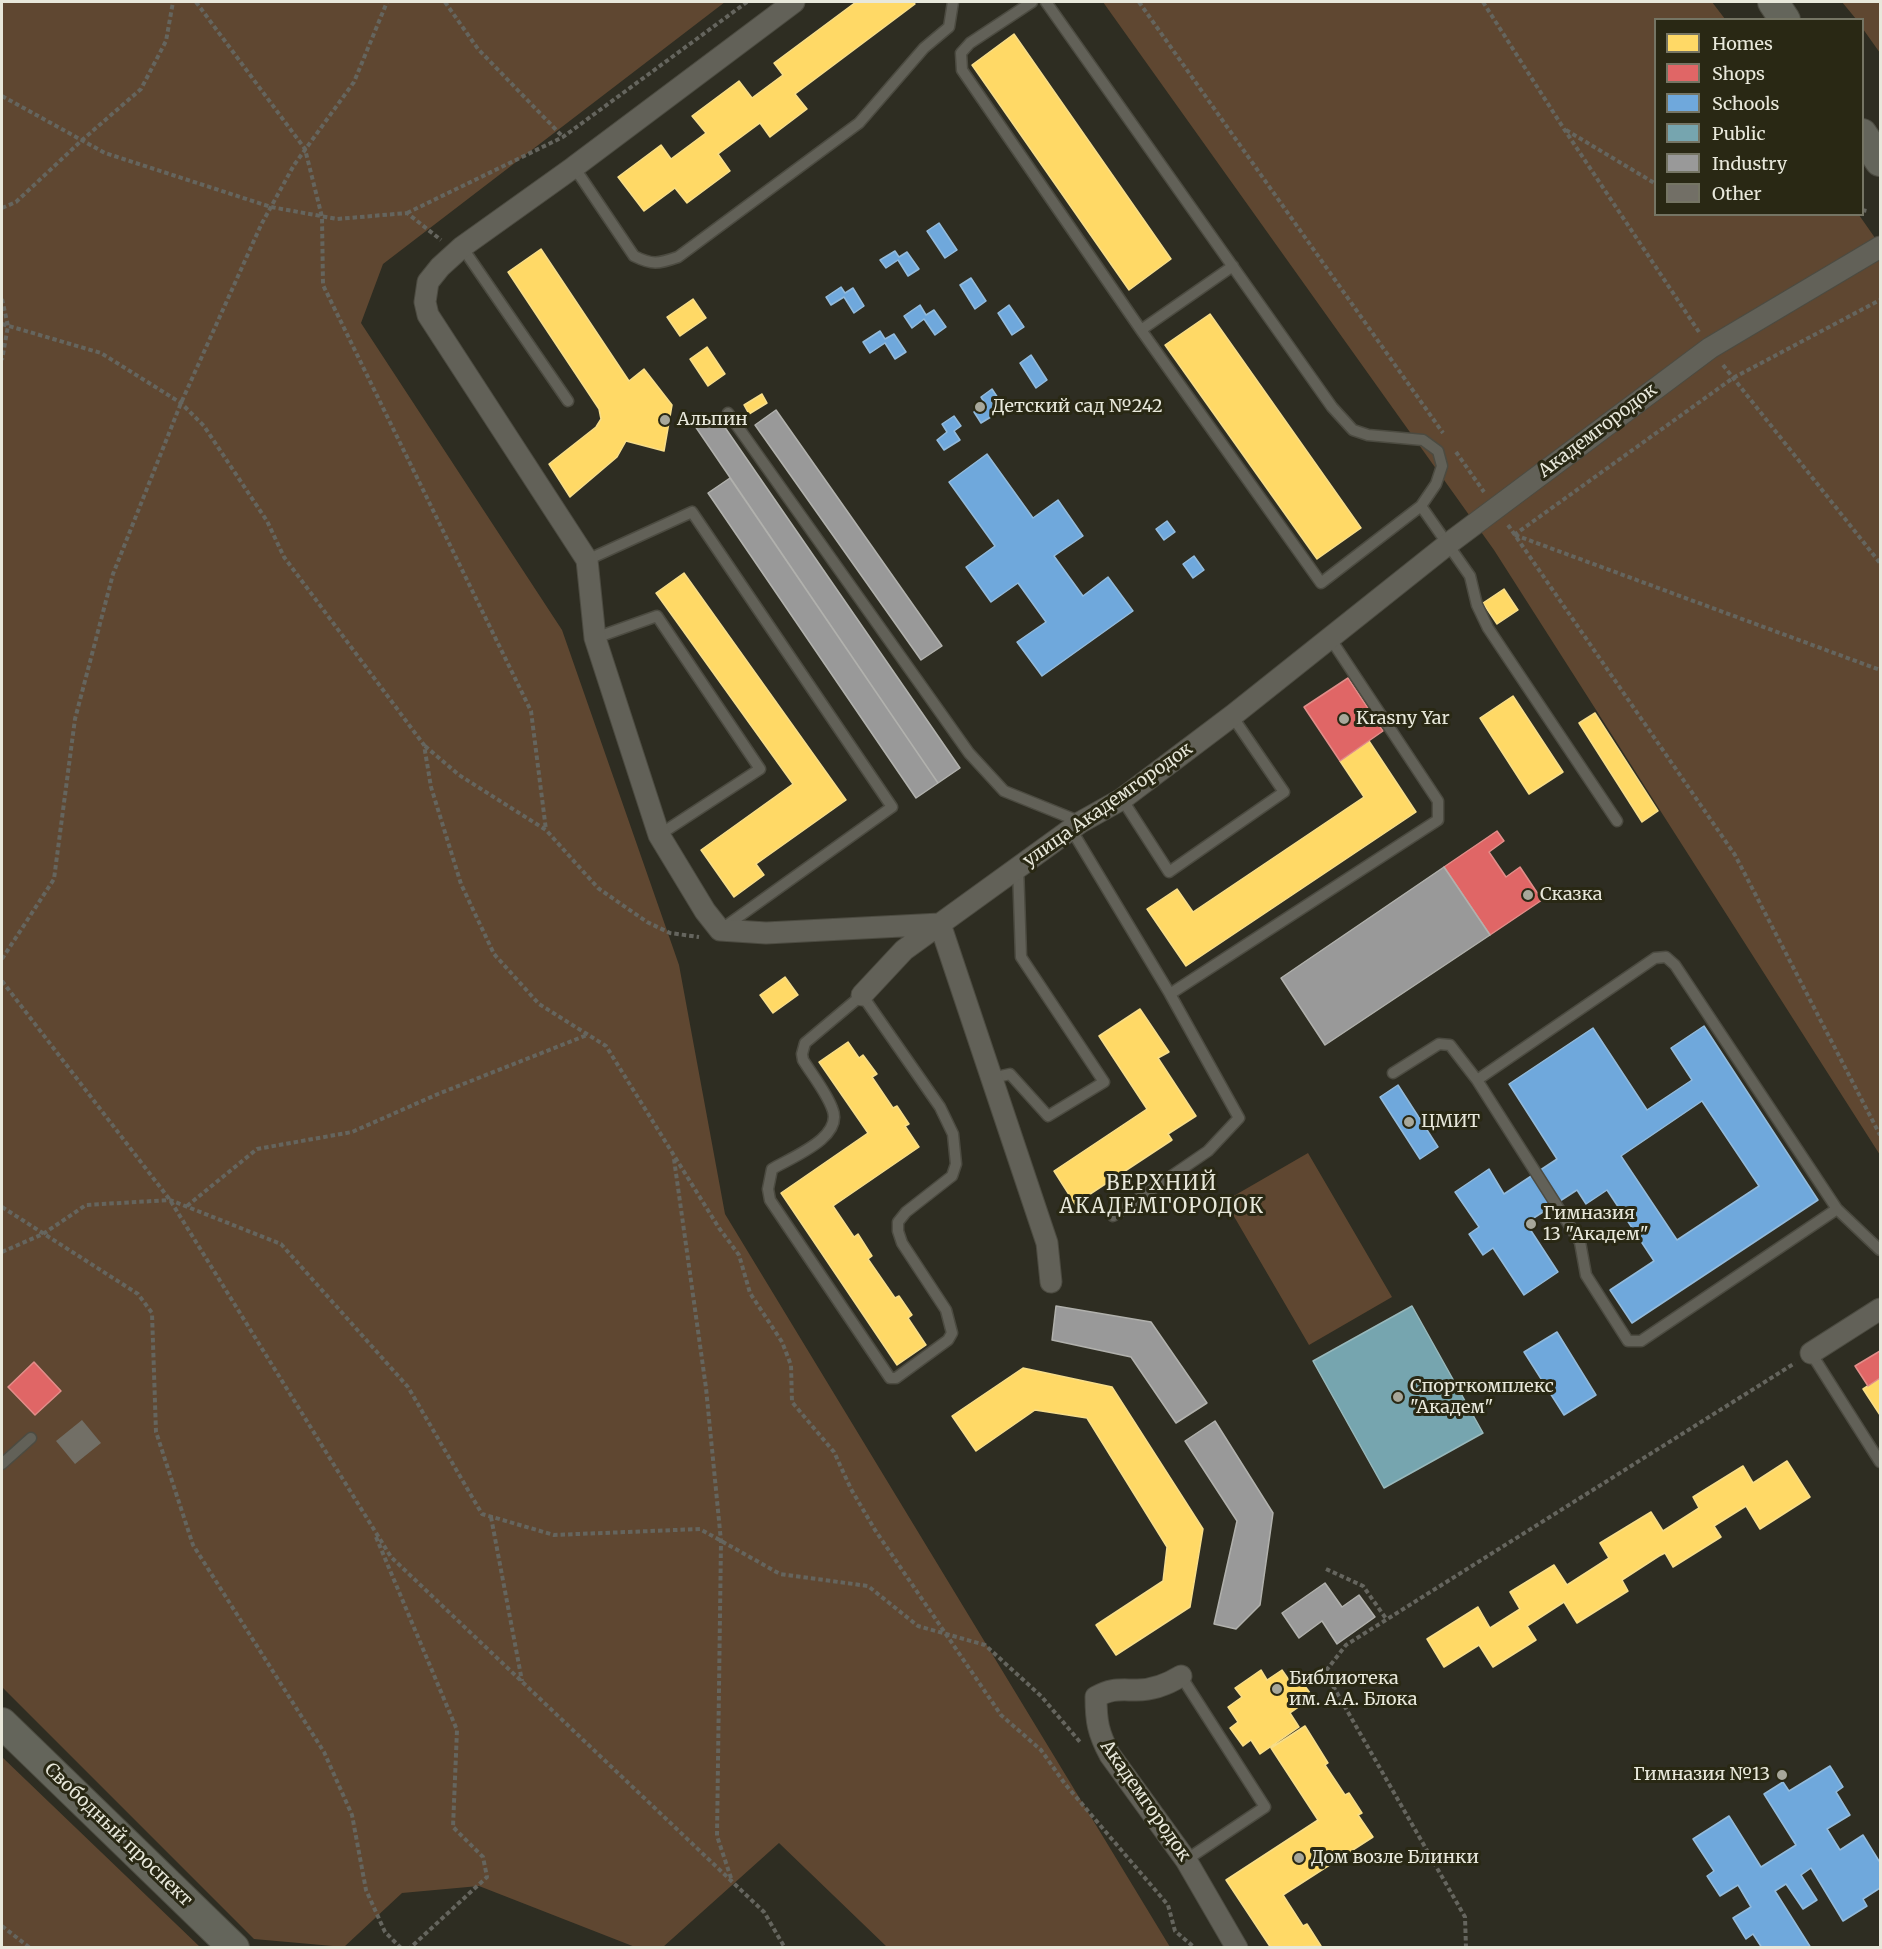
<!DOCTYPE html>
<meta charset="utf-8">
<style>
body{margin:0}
#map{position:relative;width:1882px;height:1949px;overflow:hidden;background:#2e2d22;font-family:Merriweather,serif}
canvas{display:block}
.frame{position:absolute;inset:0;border:3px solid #e8e8db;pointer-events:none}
.legend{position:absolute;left:1654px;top:18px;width:210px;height:198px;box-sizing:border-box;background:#292814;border:2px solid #757564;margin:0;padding:8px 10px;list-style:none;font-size:18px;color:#e8e8db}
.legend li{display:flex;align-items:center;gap:12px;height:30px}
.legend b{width:30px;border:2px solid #757564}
</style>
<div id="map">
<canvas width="1882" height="1949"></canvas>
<div class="frame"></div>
<ul class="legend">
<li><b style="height:16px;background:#ffd966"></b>Homes</li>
<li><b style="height:16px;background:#e06666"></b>Shops</li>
<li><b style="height:16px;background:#6fa8dc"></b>Schools</li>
<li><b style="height:16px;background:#76a5af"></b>Public</li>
<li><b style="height:16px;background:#999"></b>Industry</li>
<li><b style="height:16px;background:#726f66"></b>Other</li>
</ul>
</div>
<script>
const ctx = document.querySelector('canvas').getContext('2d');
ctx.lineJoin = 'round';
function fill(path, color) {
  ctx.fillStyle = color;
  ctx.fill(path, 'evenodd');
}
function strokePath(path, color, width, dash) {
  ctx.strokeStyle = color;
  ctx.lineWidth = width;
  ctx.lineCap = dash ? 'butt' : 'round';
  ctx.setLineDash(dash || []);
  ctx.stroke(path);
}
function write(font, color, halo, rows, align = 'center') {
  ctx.font = font + ' Merriweather,serif';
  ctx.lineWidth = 6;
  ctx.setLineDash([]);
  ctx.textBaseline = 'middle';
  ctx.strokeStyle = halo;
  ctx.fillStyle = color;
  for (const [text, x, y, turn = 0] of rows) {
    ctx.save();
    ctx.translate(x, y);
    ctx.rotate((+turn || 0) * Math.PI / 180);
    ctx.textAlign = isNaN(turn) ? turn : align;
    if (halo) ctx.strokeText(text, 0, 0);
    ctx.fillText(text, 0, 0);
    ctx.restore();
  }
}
fill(new Path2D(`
 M2 2H725L383 264 361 323 562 630 679 965 725 1214 1170 1947H887L779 1843 663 1947H635L479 1886 402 1893 344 1947 254 1939 2 1687Z
 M1103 2H1712L1725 19 1656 20V214L1859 215 1880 245V1155L1494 550Z
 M1842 2H1880V53L1863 29 1862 20 1856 19Z
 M1308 1153 1392 1297 1309 1345 1225 1201Z
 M2 1757 200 1947H2Z`), '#5f4731');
const homes = new Path2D(`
 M856 2H913L915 4 795 94 807 109 770 137 760 123 718 154 730 171 687 203 675 188 644 211 618 177 661 145 671 159 706 133 692 116 739 81 752 98 783 75 774 63Z
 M1014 34 1171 259 1129 290 972 65Z
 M541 249 629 381 644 369 672 405 664 451 626 441 617 457 570 497 549 464 596 427 601 419 599 409 508 272Z
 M693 299 706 318 680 336 667 317Z
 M1210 314 1361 528 1317 559 1165 345Z
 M707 347 725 374 708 386 690 359Z
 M762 394 767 403 749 414 744 405Z
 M684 573 846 800 756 864 764 875 734 897 701 850 793 784 656 593Z
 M1504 589 1518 610 1497 624 1483 603Z
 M1513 696 1563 772 1529 794 1480 718Z
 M1595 713 1658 811 1642 822 1579 723Z
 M1369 741 1416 812 1186 966 1147 909 1177 889 1193 912 1364 797 1340 761Z
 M785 977 798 995 773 1013 760 995Z
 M1140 1009 1169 1052 1158 1058 1196 1116 1168 1134 1172 1140 1075 1204 1054 1171 1147 1109 1099 1036Z
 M848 1042 859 1058 863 1055 877 1074 872 1077 893 1108 897 1106 909 1124 905 1126 919 1147 833 1206 854 1237 858 1234 872 1256 868 1259 895 1298 899 1296 912 1315 908 1318 926 1345 897 1365 781 1193 868 1133 819 1062Z
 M1023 1368 1112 1387 1203 1529 1190 1607 1116 1655 1096 1625 1163 1581 1167 1547 1087 1418 1035 1410 976 1451 952 1416Z
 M1880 1378V1415L1863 1389Z
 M1787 1461 1810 1497 1760 1529 1746 1506 1714 1526 1721 1537 1673 1567 1665 1553 1659 1556 1622 1580 1628 1591 1577 1623 1564 1602 1527 1626 1536 1640 1493 1667 1479 1645 1444 1667 1427 1639 1478 1607 1490 1628 1520 1609 1510 1592 1554 1565 1567 1585 1609 1558 1600 1543 1651 1512 1663 1531 1699 1508 1693 1497 1743 1466 1753 1483Z
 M1261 1670 1267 1680 1282 1670 1291 1683 1299 1678 1313 1697 1290 1713 1299 1727 1260 1754 1251 1740 1243 1746 1230 1728 1238 1722 1228 1707 1242 1697 1235 1688Z
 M1305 1726 1328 1763 1325 1765 1345 1795 1349 1793 1362 1813 1358 1815 1373 1837 1283 1895 1303 1926 1307 1924 1321 1946 1271 1948 1226 1880 1318 1820 1271 1748Z`);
fill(homes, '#ffd966');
strokePath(homes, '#f8de89', 1.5);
const shops = new Path2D(`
 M1348 678 1383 731 1340 761 1304 707Z
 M1497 831 1504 841 1489 852 1506 877 1520 867 1542 900 1490 935 1444 867Z
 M1880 1351V1378L1868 1386 1855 1366Z
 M34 1362 61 1391 35 1415 8 1387Z`);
fill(shops, '#e06666');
strokePath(shops, '#e28d89', 1.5);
const schools = new Path2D(`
 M939 223 957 250 945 258 927 231Z
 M895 251 899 257 907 252 919 269 908 276 898 260 886 268 880 260Z
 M971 278 986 301 975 309 960 285Z
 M841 287 845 293 853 288 864 306 854 313 844 297 831 305 826 297Z
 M920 305 926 315 934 310 946 327 935 335 924 319 912 328 904 316Z
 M1009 305 1024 327 1012 335 998 313Z
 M880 331 885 339 894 334 906 352 895 359 885 343 870 353 863 342Z
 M1031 355 1047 380 1036 388 1020 363Z
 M992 389 998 398 992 402 999 412 981 423 974 412 986 405 981 397Z
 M954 416 961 426 954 431 960 440 944 450 937 440 947 432 942 424Z
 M987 454 1033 518 1058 500 1083 536 1054 556 1083 596 1108 577 1133 611 1042 676 1017 642 1046 622 1018 583 991 602 966 567 995 546 949 482Z
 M1167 521 1175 532 1164 540 1156 529Z
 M1194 556 1204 570 1193 578 1183 564Z
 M1704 1026 1818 1200 1632 1323 1610 1290 1654 1261 1607 1190 1586 1204 1577 1190 1526 1223 1558 1272 1524 1295 1493 1248 1483 1255 1469 1234 1479 1227 1455 1192 1489 1169 1504 1194 1557 1159 1509 1084 1593 1028 1647 1110 1692 1080 1671 1048ZM1702 1101 1759 1186 1677 1240 1621 1156Z
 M1398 1085 1438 1147 1420 1159 1380 1097Z
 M1557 1332 1596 1395 1564 1415 1524 1352Z
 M1830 1766 1843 1787 1836 1792 1850 1815 1827 1829 1840 1850 1863 1835 1879 1861 1880 1859V1888L1863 1899 1867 1906 1843 1921 1811 1868 1801 1875 1817 1900 1803 1909 1786 1884 1775 1891 1811 1948H1762L1753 1934 1746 1939 1733 1918 1751 1907 1738 1885 1720 1896 1707 1876 1714 1871 1693 1839 1729 1816 1761 1867 1796 1845 1764 1794 1783 1782 1789 1791Z`);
fill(schools, '#6fa8dc');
strokePath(schools, '#93bbdc', 1.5);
const public = new Path2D(`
 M1412 1306 1483 1433 1384 1488 1313 1361Z`);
fill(public, '#76a5af');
strokePath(public, '#98b9bc', 1.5);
const industry = new Path2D(`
 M776 410 942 646 921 660 755 425Z
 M715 413 960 768 938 783 695 426Z
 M730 478 938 783 916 798 708 493Z
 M1444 867 1490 935 1325 1045 1281 978Z
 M1056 1306 1151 1322 1207 1403 1176 1423 1131 1357 1052 1340Z
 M1215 1421 1273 1513 1260 1605 1236 1629 1214 1624 1237 1521 1185 1441Z
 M1325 1583 1342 1607 1359 1595 1375 1617 1337 1644 1322 1621 1299 1638 1282 1613Z`);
fill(industry, '#999');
strokePath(industry, '#b1b1ad', 1.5);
fill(new Path2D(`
 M82 1420 101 1443 75 1464 56 1441Z`), '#726f66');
const service = new Path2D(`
 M1032 2 970 43 961 53 962 70 1141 330 1321 583 1421 506
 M1046 2 1332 407 1353 430 1368 435 1423 440 1438 451 1442 466 1436 484 1421 506 1470 576 1477 605 1488 628 1617 821
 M574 167 634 256C652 265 658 264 678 257L859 123 924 48 949 27 953 2
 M462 247 568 401
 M1141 330 1233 266
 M728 413 969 753 1004 791 1081 822
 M587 560 692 512 892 807 723 928
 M595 638 657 616 760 769 659 835
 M1122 799 1169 872 1284 792 1232 716
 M1071 829 1170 994 1438 820V801L1330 638
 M862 995 940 1107 953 1134 956 1164 952 1176 906 1212 898 1222V1231L902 1243 946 1310 952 1333 948 1340 896 1378H890L770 1200 768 1189 772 1169C792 1157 845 1137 832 1108 826 1092 813 1076 803 1060L802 1054 805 1043Z
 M1393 1073 1439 1044 1450 1045 1477 1080
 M992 1078 1010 1074 1048 1116 1104 1082 1021 957 1018 867
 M1837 1209 1641 1341H1628L1586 1275 1580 1242 1477 1080 1655 958 1666 957 1675 965 1837 1209 1880 1250
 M1113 1216 1208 1151 1239 1118 1170 994
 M1811 1353 1880 1462
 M2 1464 31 1438
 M1181 1676 1265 1807 1186 1860`);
const minor = new Path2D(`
 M794 2 574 167 462 247 440 267 428 282 425 302 428 315 587 560 595 638 659 835 705 911 720 930 766 933 940 924
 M940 924 1047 1243 1051 1282
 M862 995 904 950 1081 822 1122 799 1232 716 1448 544 1710 348 1880 247
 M1811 1353 1880 1309
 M1181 1676C1168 1684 1153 1690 1137 1690 1119 1690 1112 1688 1096 1697 1096 1721 1098 1733 1110 1755L1186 1860 1237 1948`);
const secondary = new Path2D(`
 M1773 2 1785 20
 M1862 134 1880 161
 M2 1723 234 1948`);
strokePath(service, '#4c4b41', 13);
strokePath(minor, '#4c4b41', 23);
strokePath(secondary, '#4c4b41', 32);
strokePath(new Path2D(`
 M196 2 305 149 322 217 323 285 531 711 546 830
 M445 2 478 49 563 137
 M1139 2 1443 433
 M1483 2 1564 129 1699 332
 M2 96 105 153 271 207 337 219 407 213 441 240
 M1566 130 1656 184
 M2 208 16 202 81 141 141 89 166 41 173 2
 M1862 210 1867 211
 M407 213 563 137 747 2
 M2 299 8 326 2 360
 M2 324 101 353 181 403 204 426 267 521 284 557 424 745 431 787 461 884 494 954 539 1004 606 1046 719 1228 739 1255 750 1293 782 1342 791 1365 792 1402 834 1452 851 1489 875 1530 1001 1715 1041 1750 1065 1784 1168 1905 1175 1931 1195 1948
 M1723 365 1880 563
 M1456 452 1484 492
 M1508 525 1735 855 1880 1135
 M1514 535 1733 378 1880 300
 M1515 535 1880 670
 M425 746 459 775 546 830 598 888 647 922 670 933 699 937
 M2 959 54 879 75 719 113 574 181 403 261 225 294 165 354 82 387 2
 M2 981 170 1200 391 1557 764 1912 785 1948
 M674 1159 706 1388 721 1541 717 1836 732 1881
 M187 1206 257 1149 352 1132 438 1094 587 1035
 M2 1207 138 1294 152 1313 156 1432 193 1545 324 1752 352 1815 366 1890 385 1932 401 1948
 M2 1252 43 1234 86 1205 170 1200 281 1244 408 1387 482 1514 554 1535 700 1529 780 1574 868 1586 918 1626 985 1645 1041 1696 1080 1742
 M491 1517 522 1681
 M376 1537 457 1730 453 1827 483 1857 487 1877 410 1948
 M1326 1569 1363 1586 1387 1620
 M2 1926 30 1948
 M1466 1948 1465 1917 1325 1672 1346 1645 1795 1363`), '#65655e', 4, [4.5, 3]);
strokePath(service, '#626158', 10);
strokePath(minor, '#626158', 21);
strokePath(secondary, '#64655b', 30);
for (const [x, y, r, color] of [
 [980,407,6,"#a7a79a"],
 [665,420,6,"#a7a79a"],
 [1344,719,6,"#a7a79a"],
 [1528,895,6,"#a7a79a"],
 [1409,1122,6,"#a7a79a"],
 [1531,1224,6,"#a7a79a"],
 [1398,1397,6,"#a7a79a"],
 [1277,1689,6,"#a7a79a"],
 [1782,1775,6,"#a7a79a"],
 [1299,1858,6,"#a7a79a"]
]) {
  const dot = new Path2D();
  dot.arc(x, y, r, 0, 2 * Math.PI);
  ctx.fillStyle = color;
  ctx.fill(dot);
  strokePath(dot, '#292814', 2);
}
write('18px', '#e8e8db', '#292814', [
 ["Детский сад №242",992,407],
 ["Альпин",677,420],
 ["Krasny Yar",1356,719],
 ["Сказка",1540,895],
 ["ЦМИТ",1421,1122],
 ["Гимназия",1543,1214],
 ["13 \"Академ\"",1543,1235],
 ["Спорткомплекс",1410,1387],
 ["\"Академ\"",1410,1408],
 ["Библиотека",1289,1679],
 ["им. А.А. Блока",1289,1700],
 ["Гимназия №13",1770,1775,"right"],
 ["Дом возле Блинки",1311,1858]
], 'left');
write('18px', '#e8e8db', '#292814', [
 ["Академгородок",1598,431,-37],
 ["улица Академгородок",1108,805,-35],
 ["Академгородок",1145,1801,55],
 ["Свободный проспект",118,1835,44]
]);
ctx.letterSpacing = '1.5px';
write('20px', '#e8e8db', '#292814', [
 ["ВЕРХНИЙ",1162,1184],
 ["АКАДЕМГОРОДОК",1162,1207]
]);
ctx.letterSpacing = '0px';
</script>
